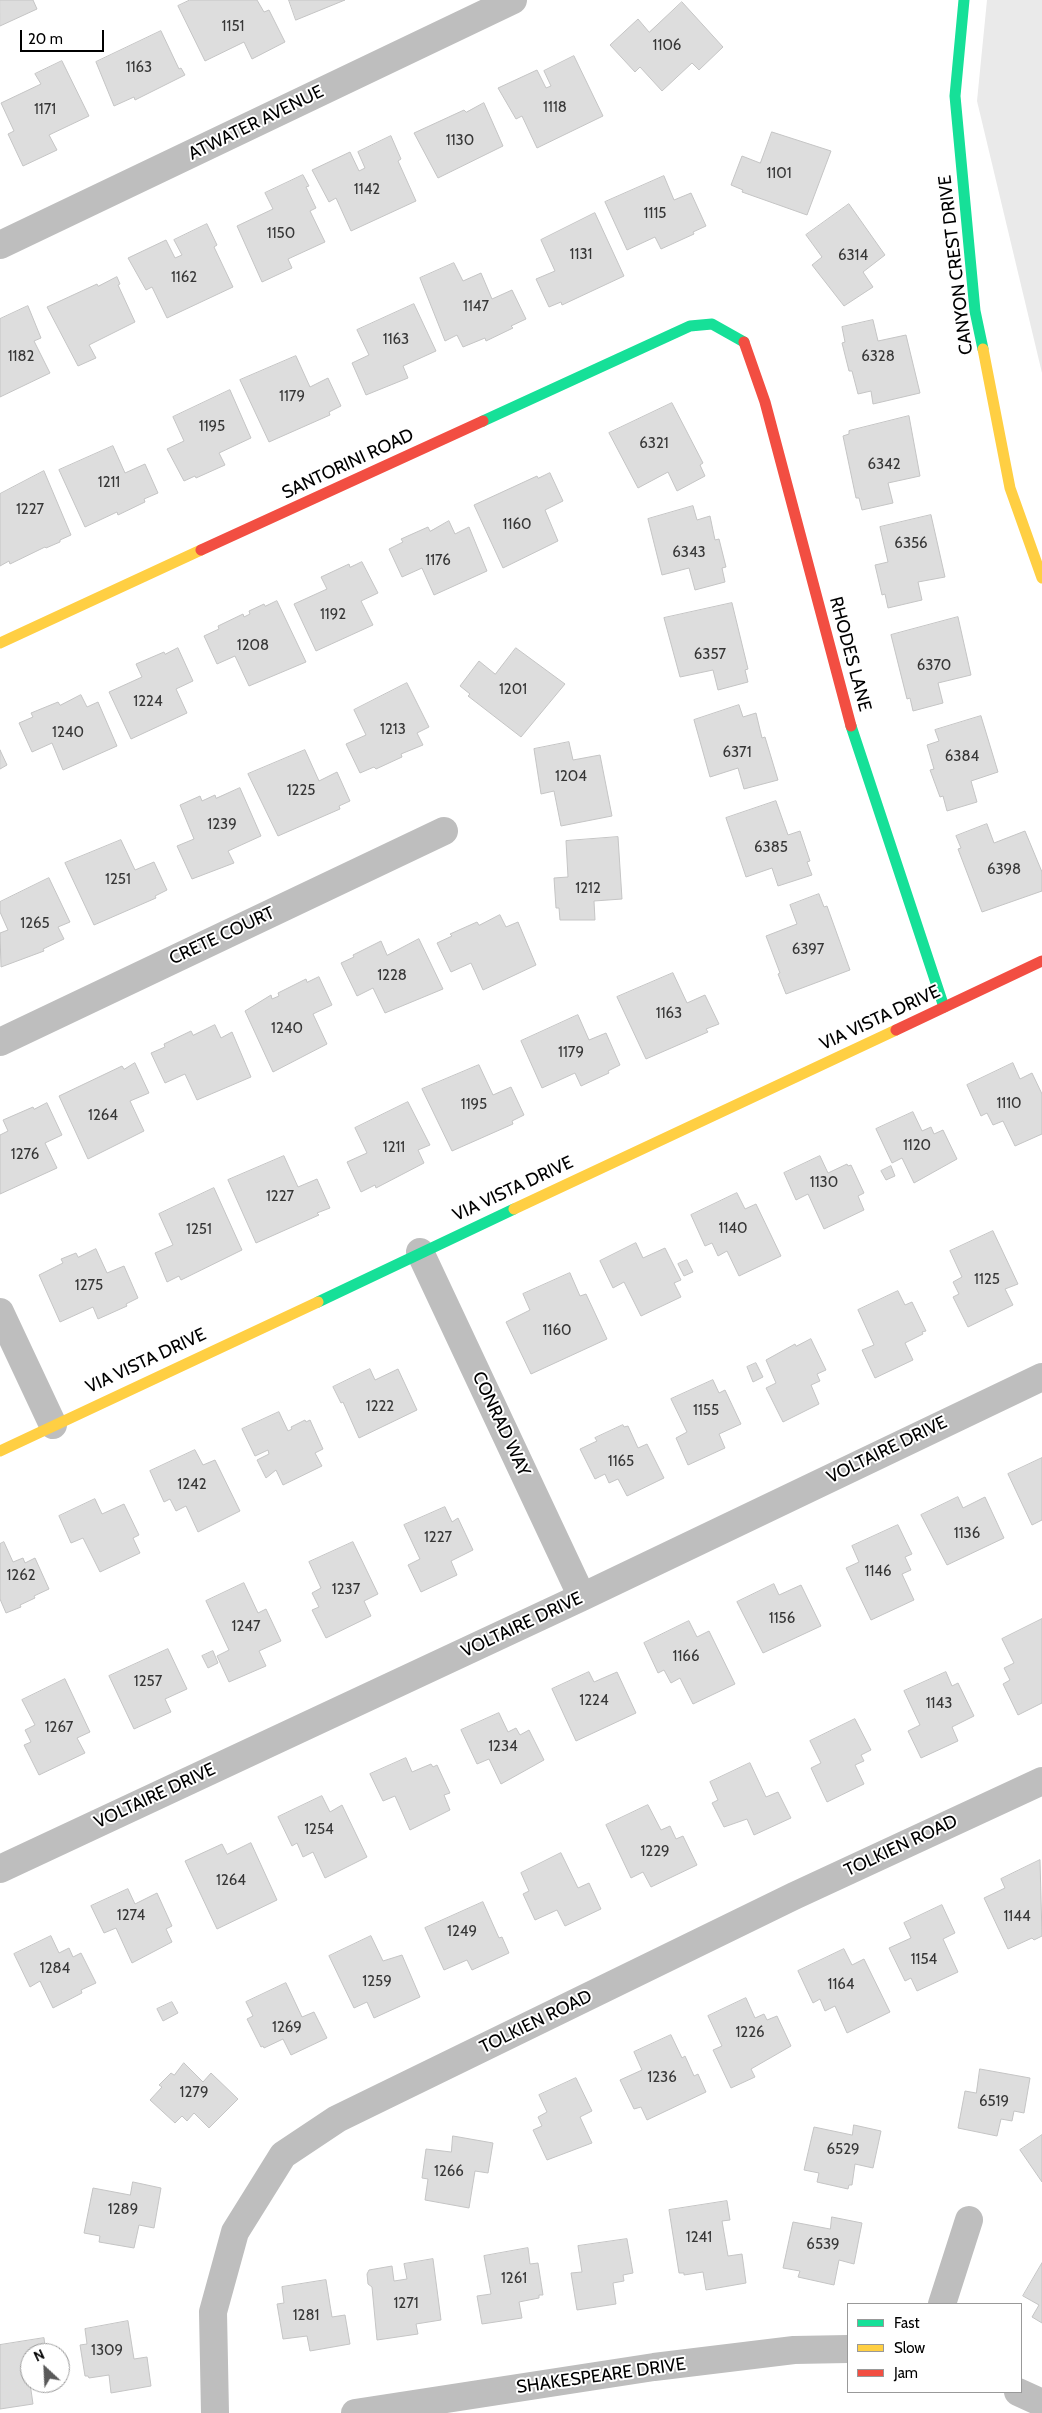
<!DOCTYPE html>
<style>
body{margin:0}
#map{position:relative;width:1042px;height:2413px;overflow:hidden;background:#fff;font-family:Cabin,sans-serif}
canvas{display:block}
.legend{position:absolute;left:847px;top:2303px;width:175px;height:90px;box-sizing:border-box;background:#fff;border:1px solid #999;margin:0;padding:6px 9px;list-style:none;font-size:15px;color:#000}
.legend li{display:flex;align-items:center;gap:10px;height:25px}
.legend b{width:25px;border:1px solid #999}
.north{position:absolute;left:20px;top:2343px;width:50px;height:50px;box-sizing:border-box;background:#fff;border:1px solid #999;border-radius:50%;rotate:335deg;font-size:14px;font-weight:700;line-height:20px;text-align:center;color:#000}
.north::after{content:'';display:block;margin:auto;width:18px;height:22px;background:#595959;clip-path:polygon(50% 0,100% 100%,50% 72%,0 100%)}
.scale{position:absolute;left:20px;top:30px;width:84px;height:22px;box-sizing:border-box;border:2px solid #000;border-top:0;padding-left:6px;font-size:15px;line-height:18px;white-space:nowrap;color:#000;-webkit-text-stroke:4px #fff;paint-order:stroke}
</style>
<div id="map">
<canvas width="1042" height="2413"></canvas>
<ul class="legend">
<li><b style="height:6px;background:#16e098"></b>Fast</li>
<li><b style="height:6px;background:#ffcf43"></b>Slow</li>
<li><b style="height:6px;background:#f24e42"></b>Jam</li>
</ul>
<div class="north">N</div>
<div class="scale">20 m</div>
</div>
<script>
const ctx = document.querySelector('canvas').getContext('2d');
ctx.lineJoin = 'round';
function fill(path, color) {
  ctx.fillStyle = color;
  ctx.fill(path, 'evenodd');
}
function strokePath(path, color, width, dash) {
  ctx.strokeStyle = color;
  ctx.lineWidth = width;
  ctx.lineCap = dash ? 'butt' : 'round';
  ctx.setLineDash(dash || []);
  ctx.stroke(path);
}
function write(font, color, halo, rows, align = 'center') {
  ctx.font = font + ' Cabin,sans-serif';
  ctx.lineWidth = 4;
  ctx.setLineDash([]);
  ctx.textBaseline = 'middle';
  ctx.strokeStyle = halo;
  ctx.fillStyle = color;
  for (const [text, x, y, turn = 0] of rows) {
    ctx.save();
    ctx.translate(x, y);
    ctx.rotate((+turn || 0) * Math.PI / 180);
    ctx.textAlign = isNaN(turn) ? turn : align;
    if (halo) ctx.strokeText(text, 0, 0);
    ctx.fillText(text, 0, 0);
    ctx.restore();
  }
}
fill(new Path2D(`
 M987 0H1042V373L977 101Z`), '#eaeaea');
const building = new Path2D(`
 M0 0H33L37 9 0 26Z
 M190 0H257L264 12 269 10 285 42 252 59 244 42 205 61 178 6Z
 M289 0H345L296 20Z
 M682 2 723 47 699 70 692 63 662 91 640 67 635 72 610 45 638 19 649 32Z
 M161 31 179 69 181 68 185 75 135 100 134 97 114 106 96 62Z
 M574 56 603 116 537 148 522 116 516 119 498 88 537 70 546 88 551 86 544 71Z
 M62 61 89 116 49 135 57 150 23 166 8 134 14 131 1 103 41 84 35 74Z
 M484 103 503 146 438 178 414 133 464 110 466 112Z
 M772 132 831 151 807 215 742 192 743 190 731 185 742 156 760 163Z
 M391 136 401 159 398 161 416 201 351 231 336 198 329 202 312 170 350 152 359 171 365 168 358 152Z
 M303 175 309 186 306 187 316 208 310 211 325 242 288 259 292 268 262 282 237 226 273 209 265 193Z
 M664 176 674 200 691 193 706 226 693 232 694 234 661 249 655 237 627 250 605 202Z
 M849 204 885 255 863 272 873 287 844 306 812 265 822 257 806 235Z
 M595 213 624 276 562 305 561 302 549 307 536 279 555 271 541 240Z
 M207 224 217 245 214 247 233 287 167 318 152 287 146 290 128 258 166 240 175 258 182 255 174 240Z
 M454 263 463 281 481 273 492 299 512 290 526 319 511 326 513 328 486 341 485 338 463 347 457 335 445 341 420 278Z
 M117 277 120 284 118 285 135 322 89 345 96 358 78 366 47 307 97 284 98 286Z
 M414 304 436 351 403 366 408 378 366 395 352 363 369 355 357 330Z
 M28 306 41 338 34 341 50 373 0 397V319Z
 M873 320 878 341 906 335 920 393 873 404 871 391 858 394 852 371H849L842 343 845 342 842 327Z
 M296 356 310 387 328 378 341 406 329 412 330 415 269 442 240 380Z
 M230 390 251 438 219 453 225 465 196 478 195 476 184 481 167 449 184 441 173 417Z
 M672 403 703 463 700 465 705 476 677 491 668 472 638 488 609 433Z
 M909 416 920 476 888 483 893 503 862 510 859 498H856L843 436 849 434V431Z
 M113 446 125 473 145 464 158 493 144 499 145 502 118 515 117 512 85 527 59 470Z
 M44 471 71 535 60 540V542L46 548 45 547 10 564 9 561 0 566V494Z
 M550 473 563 501 545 510 558 541 503 568 474 505 537 476 538 478Z
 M693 506 697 520 710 516 715 540 719 539 726 567 722 568 725 582 695 590 689 568 662 575 648 519Z
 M931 515 945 577 918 582 922 600 888 608 885 594 882 595 875 565 888 562 880 527Z
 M449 521 455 534 469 527 487 571 434 595 422 568 402 577 389 549 403 542 401 539 428 527 430 531Z
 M362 562 378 593 361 601 373 625 316 651 294 604 327 589 321 577 349 564 350 567Z
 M277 601 306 662 249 686 235 656 217 664 204 636 219 629 218 626 243 614 244 617 250 614 249 611 264 604 265 606Z
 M732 603 748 669 745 670 748 682 718 690 713 670 680 677 664 618Z
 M958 617 971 675 938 683 943 703 913 711 910 698 907 699 891 635Z
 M178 648 193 681 176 689 187 713 131 739 109 692 142 677 136 664 164 652 165 654Z
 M516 648 565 684 521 737 468 696 470 694 460 686 479 661 495 674Z
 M407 683 429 727 417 733 423 745 401 754 402 757 376 769 374 767 360 773 346 744 366 735 354 710Z
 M81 695 87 707 98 702 117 746 63 770 52 743 32 752 19 723 33 717 31 713 58 702 60 705Z
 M739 705 743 717 756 713 762 738 765 737 778 780 744 789 738 768 710 777 694 720Z
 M981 716 998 772 971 781 977 802 947 811 943 796 940 797 930 770 934 769 927 745 939 741 935 730Z
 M569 742 573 760 600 755 612 816 561 826 554 791 541 794 534 749Z
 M0 750 7 765 0 769Z
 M305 750 319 781 337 772 350 801 339 806 340 809 278 836 248 774Z
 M240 788 261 836 228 851 234 863 192 879 177 846 194 839 180 805 200 796 202 801 215 795 216 798Z
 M776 801 788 835 800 831 810 861 807 862 812 875 778 886 772 868 746 877 726 818Z
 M987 824 994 843 1025 831 1042 872V891L982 912 958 849 961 848 956 836Z
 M618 837 622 899 594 901 595 920H560L559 908H556L554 878 568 877 566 841Z
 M121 840 135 870 154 862 167 890 155 896 156 898 94 925 65 863Z
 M49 878 70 922 58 927 64 939 43 949 44 951 1 967 0 933 8 930 0 912V902Z
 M819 894 824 907 827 906 850 970 786 994 778 974 780 973 766 936 797 924 790 905Z
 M500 915 506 927 518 922 536 965 483 990 471 963 451 972 437 943 452 936 450 934 477 922 479 925Z
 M419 939 443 989 385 1013 373 988 357 996 341 963 354 957 353 955 381 941 387 955Z
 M673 973 687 1003 705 995 719 1024 706 1029 708 1032 646 1059 617 997Z
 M319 977 332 1005 313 1014 327 1044 273 1072 245 1011 271 995 272 999 279 996 278 993 306 979 307 982Z
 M578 1015 589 1040 606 1033 620 1065 608 1071 609 1073 581 1086 575 1073 542 1088 521 1041Z
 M215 1025 221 1038 232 1032 251 1077 197 1100 185 1074 165 1083 151 1053 165 1047 164 1044 191 1031 193 1035Z
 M135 1063 149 1093 130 1101 144 1131 88 1159 59 1096 122 1066 124 1069Z
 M1013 1063 1020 1079 1032 1073 1042 1094V1134L1015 1146 1003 1121 993 1125 987 1113 981 1116 967 1085Z
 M479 1065 493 1095 511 1087 524 1115 512 1121 513 1124 452 1151 422 1089Z
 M408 1102 430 1145 418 1150 424 1163 376 1188 375 1185 361 1192 347 1162 367 1153 355 1128Z
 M47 1103 62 1135 45 1143 57 1168 0 1194V1135L8 1131 3 1120 33 1107 34 1109Z
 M913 1112 922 1131 931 1127 934 1134 943 1130 957 1159 914 1183 902 1158 892 1163 876 1129Z
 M284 1156 298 1187 317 1179 330 1208 317 1213 319 1215 256 1243 228 1180Z
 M820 1156 828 1173 847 1164 848 1166 851 1165 864 1193 858 1196 864 1210 824 1229 808 1194 796 1200 784 1173Z
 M891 1166 895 1176 886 1180 881 1171Z
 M214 1188 242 1250 181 1280 179 1276 167 1282 155 1253 173 1245 159 1214Z
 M737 1193 745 1209 756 1204 781 1256 739 1276 727 1251 718 1256 712 1243 705 1246 691 1215Z
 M993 1231 1018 1284 1005 1289 1013 1305 968 1327 953 1297 959 1294 953 1282 962 1277 950 1251Z
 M636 1243 643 1258 665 1248 681 1280 674 1283 681 1297 641 1316 624 1282 613 1288 600 1261Z
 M96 1249 107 1273 124 1266 138 1298 126 1304 127 1306 98 1319 93 1307 60 1322 39 1275 63 1263 61 1259 76 1253 78 1257Z
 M687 1260 693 1272 684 1276 678 1264Z
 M570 1273 580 1296 586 1294 607 1339 531 1374 506 1322 530 1310 523 1294Z
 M898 1291 905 1305 912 1302 926 1331 922 1332 923 1334 905 1343 913 1360 875 1378 862 1350 874 1345 858 1310Z
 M811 1339 826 1370 817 1374 820 1381 811 1385 819 1404 783 1422 766 1388 776 1383 766 1360 795 1344 796 1346Z
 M756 1363 763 1377 753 1382 747 1367Z
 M370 1369 375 1380 398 1369 417 1410 359 1438 343 1402 341 1403 333 1387Z
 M713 1380 719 1393 725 1390 741 1424 719 1434 725 1448 688 1465 676 1438 687 1432 671 1399Z
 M279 1412 288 1431 292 1429 291 1427 305 1420 306 1422 310 1420 323 1449 315 1453 322 1466 283 1485 276 1470 266 1478 257 1460 269 1454 268 1450 255 1456 242 1429Z
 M623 1425 624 1427 628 1426 638 1448 647 1444 664 1478 627 1496 618 1479 609 1483 605 1474 595 1479 580 1449 597 1441 595 1438Z
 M195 1450 203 1465 215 1460 240 1511 198 1532 186 1506 176 1511 170 1499 164 1502 150 1471Z
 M1042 1458V1520L1032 1525 1008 1474Z
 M958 1497 963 1508 985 1497 1004 1538 947 1565 921 1515Z
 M95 1499 102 1514 124 1504 139 1535 133 1538 140 1553 100 1572 83 1538 71 1543 59 1516Z
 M445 1507 452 1522 458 1518 473 1550 451 1561 457 1575 421 1592 408 1565 420 1559 404 1525Z
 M898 1525 912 1554 905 1557 911 1570 902 1574 914 1600 871 1620 846 1568 859 1562 852 1546Z
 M4 1542 13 1562 23 1558 25 1563 35 1558 49 1589 34 1596 35 1598 20 1605 21 1607 6 1613 0 1599V1544Z
 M353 1542 378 1594 364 1601 371 1616 326 1638 312 1610 319 1607 312 1593 321 1588 309 1562Z
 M244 1583 258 1613 266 1609 281 1641 259 1651 266 1666 229 1682 217 1656 229 1650 206 1601Z
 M774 1584 779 1595 801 1585 821 1626 763 1653 737 1602Z
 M1042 1619V1703L1018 1715 1003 1684 1010 1680 1004 1668 1014 1663 1002 1639Z
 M689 1621 697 1637 709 1631 735 1684 693 1704 680 1678 671 1683 664 1670 658 1673 644 1643Z
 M168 1649 187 1689 165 1699 171 1712 134 1729 109 1676Z
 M213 1651 218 1663 208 1668 202 1656Z
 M589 1672 594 1682 617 1672 636 1713 576 1741 552 1689Z
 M946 1672 952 1686 958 1683 974 1716 952 1727 958 1741 921 1758 908 1731 920 1725 904 1691Z
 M65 1679 90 1732 77 1738 85 1753 39 1775 24 1745 31 1742 25 1730 35 1725 22 1700Z
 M499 1713 508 1732 516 1728 520 1735 529 1730 544 1760 501 1784 489 1759 477 1764 461 1730Z
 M855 1719 871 1750 861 1755 864 1761 855 1765 864 1784 827 1802 811 1768 821 1763 810 1741Z
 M406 1758 412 1772 431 1764 433 1767 437 1765 450 1793 444 1795 450 1810 410 1830 395 1796 383 1801 370 1774Z
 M750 1763 766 1797 778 1792 791 1818 754 1835 747 1819 724 1827 712 1803 718 1800 710 1782Z
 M322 1796 330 1812 342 1805 367 1857 325 1878 313 1852 303 1857 297 1843 292 1846 278 1817Z
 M648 1805 661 1830 670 1826 676 1839 683 1836 697 1865 651 1887 643 1872 631 1878 606 1825Z
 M251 1843 277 1900 217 1929 185 1861 222 1844 227 1854Z
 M561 1853 578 1888 589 1883 601 1909 565 1926 557 1910 535 1920 523 1894 529 1891 521 1873Z
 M1040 1860 1042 1936 1034 1940 1032 1938 1008 1949 984 1898 1005 1888 1001 1879Z
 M128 1889 135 1904 157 1893 172 1926 166 1929 172 1942 132 1963 116 1928 104 1933 91 1906Z
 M483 1902 499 1938 502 1937 509 1953 472 1970 467 1960 444 1970 425 1928Z
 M942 1905 955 1933 943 1939 958 1972 917 1991 911 1978 905 1981 889 1948 911 1938 904 1923Z
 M51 1936 59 1953 69 1948 73 1957 81 1953 96 1983 81 1990 82 1993 53 2008 40 1981 30 1987 14 1954Z
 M371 1936 383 1961 402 1955 420 1997 374 2018 367 2002 354 2008 329 1956Z
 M844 1949 852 1965 864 1959 890 2012 847 2033 835 2006 825 2011 820 1999 813 2003 798 1971Z
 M286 1983 302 2017 314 2012 327 2038 291 2055 283 2039 264 2048 263 2046 261 2047 247 2019 253 2016 246 2002Z
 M746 1998 755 2018 764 2014 767 2020 777 2016 791 2046 751 2069 755 2077 731 2088 713 2050 722 2046 708 2016Z
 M172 2002 178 2013 163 2021 157 2009Z
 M671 2035 682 2058 685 2056 694 2076 698 2074 706 2092 647 2120 641 2107 634 2109 620 2080 642 2070 634 2052Z
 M184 2063 203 2082 211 2073 238 2099 209 2128 194 2113 187 2121 182 2116 175 2123 150 2100 162 2087 159 2085 171 2073 174 2075Z
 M980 2069 1030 2078 1024 2113 1014 2111 1012 2121 1001 2119 997 2136 958 2128 965 2091 976 2093Z
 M576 2078 592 2111 580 2117 592 2143 547 2160 533 2130 542 2126 538 2117 547 2112 539 2095Z
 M854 2125 881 2131 873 2168 855 2164 852 2185H849L848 2189 817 2182 819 2173 804 2170 814 2127 852 2135Z
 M1042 2135V2182L1020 2150Z
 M453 2136 493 2143 488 2173 475 2171 469 2208 425 2200 428 2179 422 2178 426 2149 451 2152Z
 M133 2182 161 2188 154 2228 139 2225 134 2248 99 2242 100 2236 84 2233 93 2188 130 2195Z
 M727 2201 730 2220 722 2221 728 2256 742 2254 746 2283 706 2290 703 2272 684 2275V2273H679L669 2210Z
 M832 2217 862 2223 854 2264 839 2260 834 2285 798 2277 800 2271 783 2268 793 2222 830 2229Z
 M627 2239 633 2273 623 2275 624 2281 613 2283 616 2304 577 2310 571 2273 582 2272 578 2246Z
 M528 2248 530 2264 538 2263 543 2295H539V2298L519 2302 522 2318 482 2324 477 2296 491 2294 484 2256Z
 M433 2259 441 2320 416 2324 418 2334 377 2340 372 2287 368 2284 367 2274 369 2270 392 2266 394 2281 407 2279 404 2264Z
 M1042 2263V2323L1032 2317 1039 2305 1023 2296Z
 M326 2280 332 2317 345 2315 350 2344 310 2351 307 2336 283 2339 277 2304 284 2303 282 2287Z
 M128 2321 134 2359 147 2357 151 2386 111 2393 109 2375 89 2378 88 2376H85L80 2345 87 2344 85 2329Z
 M44 2338 46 2353H30V2383L33 2404 0 2409V2345Z`);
fill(building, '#ddd');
strokePath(building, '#c5c5c5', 1);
strokePath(new Path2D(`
 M0 245 513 0
 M0 1042 444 831
 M420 1252 582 1597
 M0 1312 53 1425
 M0 1869 582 1597 1042 1377
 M942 2304 969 2220
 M1018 2392 1042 2403
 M215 2413 213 2312 235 2232 283 2155 337 2119 794 1896 1042 1781
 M355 2413 654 2367 794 2350 848 2349`), '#bebebe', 28);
strokePath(new Path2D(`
 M964 0 955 96 975 311 983 349
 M483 421 690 326 712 324 744 342
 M851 726 944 1007
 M318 1302 514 1209`), '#16e098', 11);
strokePath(new Path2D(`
 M983 349 1010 488 1042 578
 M0 643 201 550
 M514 1209 896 1030
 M0 1451 318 1302`), '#ffcf43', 11);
strokePath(new Path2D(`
 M744 342 765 402 851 726
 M201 550 483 421
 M896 1030 1042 961`), '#f24e42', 11);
write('15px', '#373737', null, [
 ["1151",233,27],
 ["1106",667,46],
 ["1163",139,68],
 ["1118",555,108],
 ["1171",45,110],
 ["1130",460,141],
 ["1101",779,174],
 ["1142",367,190],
 ["1115",655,214],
 ["1150",281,234],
 ["1131",581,255],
 ["6314",853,256],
 ["1162",184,278],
 ["1147",476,307],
 ["1163",396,340],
 ["1182",21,357],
 ["6328",878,357],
 ["1179",292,397],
 ["1195",212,427],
 ["6321",654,444],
 ["6342",884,465],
 ["1211",109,483],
 ["1227",30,510],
 ["1160",517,525],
 ["6356",911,544],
 ["6343",689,553],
 ["1176",438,561],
 ["1192",333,615],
 ["1208",253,646],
 ["6357",710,655],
 ["6370",934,666],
 ["1201",513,690],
 ["1224",148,702],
 ["1213",393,730],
 ["1240",68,733],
 ["6371",737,753],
 ["6384",962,757],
 ["1204",571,777],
 ["1225",301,791],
 ["1239",222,825],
 ["6385",771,848],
 ["6398",1004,870],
 ["1251",118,880],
 ["1212",588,889],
 ["1265",35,924],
 ["6397",808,950],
 ["1228",392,976],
 ["1163",669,1014],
 ["1240",287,1029],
 ["1179",571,1053],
 ["1110",1009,1104],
 ["1195",474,1105],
 ["1264",103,1116],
 ["1120",917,1146],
 ["1211",394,1148],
 ["1276",25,1155],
 ["1130",824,1183],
 ["1227",280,1197],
 ["1140",733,1229],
 ["1251",199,1230],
 ["1125",987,1280],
 ["1275",89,1286],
 ["1160",557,1331],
 ["1222",380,1407],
 ["1155",706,1411],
 ["1165",621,1462],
 ["1242",192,1485],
 ["1136",967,1534],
 ["1227",438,1538],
 ["1146",878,1572],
 ["1262",21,1576],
 ["1237",346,1590],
 ["1156",782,1619],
 ["1247",246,1627],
 ["1166",686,1657],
 ["1257",148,1682],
 ["1224",594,1701],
 ["1143",939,1704],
 ["1267",59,1728],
 ["1234",503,1747],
 ["1254",319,1830],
 ["1229",655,1852],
 ["1264",231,1881],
 ["1274",131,1916],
 ["1144",1017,1917],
 ["1249",462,1932],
 ["1154",924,1960],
 ["1284",55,1969],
 ["1259",377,1982],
 ["1164",841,1985],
 ["1269",287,2028],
 ["1226",750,2033],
 ["1236",662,2078],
 ["1279",194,2093],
 ["6519",994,2102],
 ["6529",843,2150],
 ["1266",449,2172],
 ["1289",123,2210],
 ["1241",699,2238],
 ["6539",823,2245],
 ["1261",514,2279],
 ["1271",406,2304],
 ["1281",306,2316],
 ["1309",107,2351]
]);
write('18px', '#000', '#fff', [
 ["ATWATER AVENUE",256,123,-26],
 ["CANYON CREST DRIVE",956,265,-97],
 ["SANTORINI ROAD",348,464,-25],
 ["RHODES LANE",850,654,75],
 ["CRETE COURT",222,936,-25],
 ["VIA VISTA DRIVE",880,1018,-25],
 ["VIA VISTA DRIVE",513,1189,-25],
 ["VIA VISTA DRIVE",146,1361,-25],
 ["CONRAD WAY",501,1424,65],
 ["VOLTAIRE DRIVE",887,1450,-26],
 ["VOLTAIRE DRIVE",522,1625,-25],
 ["VOLTAIRE DRIVE",155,1796,-25],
 ["TOLKIEN ROAD",901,1846,-25],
 ["TOLKIEN ROAD",536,2022,-26],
 ["SHAKESPEARE DRIVE",601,2376,-8]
]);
</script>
